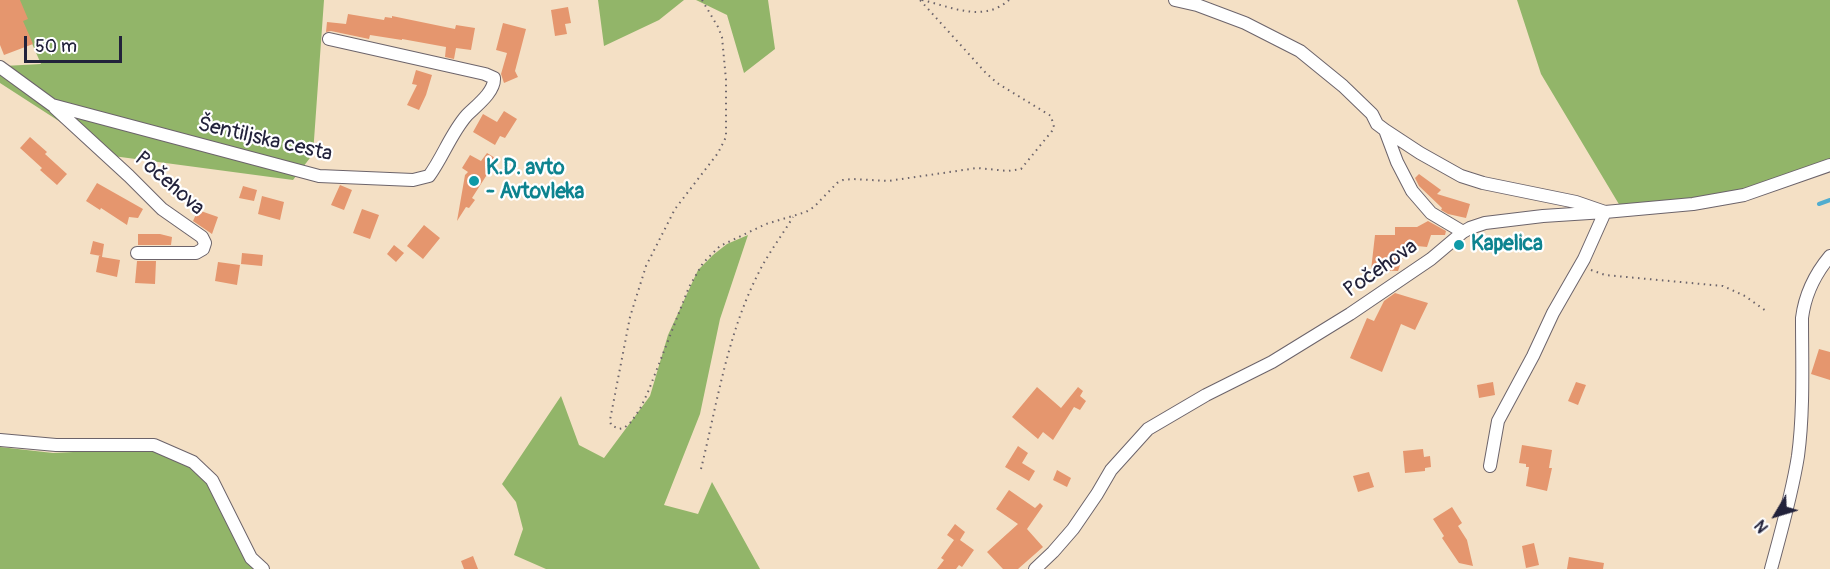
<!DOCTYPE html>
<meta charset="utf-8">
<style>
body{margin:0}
#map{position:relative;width:1830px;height:569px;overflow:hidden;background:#f4e0c5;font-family:Pangolin,sans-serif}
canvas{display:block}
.north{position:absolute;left:1746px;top:485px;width:60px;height:60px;-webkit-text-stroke:4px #fff;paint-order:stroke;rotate:232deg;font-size:16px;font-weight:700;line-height:24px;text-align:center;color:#22223b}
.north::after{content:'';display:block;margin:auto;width:21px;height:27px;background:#22223b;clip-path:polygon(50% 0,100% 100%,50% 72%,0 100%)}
.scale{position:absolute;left:24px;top:36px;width:98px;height:27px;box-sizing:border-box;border:3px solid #22223b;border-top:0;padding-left:8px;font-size:18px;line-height:21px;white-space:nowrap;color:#22223b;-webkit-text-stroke:4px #fff;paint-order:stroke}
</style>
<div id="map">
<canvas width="1830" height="569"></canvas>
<div class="north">N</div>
<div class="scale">50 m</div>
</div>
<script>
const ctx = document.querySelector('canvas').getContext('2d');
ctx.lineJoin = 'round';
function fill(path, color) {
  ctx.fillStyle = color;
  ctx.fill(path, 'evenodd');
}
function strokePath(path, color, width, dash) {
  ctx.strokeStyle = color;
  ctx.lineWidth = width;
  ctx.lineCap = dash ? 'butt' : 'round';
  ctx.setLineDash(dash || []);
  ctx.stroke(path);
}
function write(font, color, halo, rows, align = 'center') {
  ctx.font = font + ' Pangolin,sans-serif';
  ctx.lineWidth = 4.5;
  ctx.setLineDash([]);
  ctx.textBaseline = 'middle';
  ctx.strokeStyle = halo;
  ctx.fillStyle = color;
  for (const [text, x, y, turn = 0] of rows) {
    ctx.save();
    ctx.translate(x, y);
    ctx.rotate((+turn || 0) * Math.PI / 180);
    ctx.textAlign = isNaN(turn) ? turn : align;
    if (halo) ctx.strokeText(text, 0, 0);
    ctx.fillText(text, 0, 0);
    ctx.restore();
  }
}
fill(new Path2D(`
 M13 0H324L313 154 293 180 113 156 0 83V60L4 66 41 64Z
 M598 0H684L659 20 604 46Z
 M696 0H768L775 49 744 73 727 15Z
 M1517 0H1830V169L1748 195 1623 211 1541 74Z
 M748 235 720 319 700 414 664 505 698 514 712 482 760 569H546L514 555 523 529 516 502 502 484 561 396 579 445 604 458 650 396 668 335 698 270 713 255 727 244Z
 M0 447 53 453 154 448 192 466 210 482 259 569H0Z`), '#92b569');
strokePath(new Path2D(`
 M1819 204 1830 200`), '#51adcf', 4);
fill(new Path2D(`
 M0 0H20L28 19 23 21 33 44 4 55 0 45Z
 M568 7 571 23 565 24 567 34 555 36 551 10Z
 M348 14 384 20 385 17 392 18V16L455 29 456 25 475 28 471 50 456 48 454 59 445 57 446 47 402 39V40L370 35 369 39 331 31 326 32 327 22 346 24Z
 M503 23 526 29 515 71 518 77 504 83 501 74 507 53 496 50Z
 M416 70 432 75 426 95 419 110 407 105 417 85 412 84Z
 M504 111 517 119 505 138 500 136 495 145 473 132 483 114 497 122Z
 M30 137 47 152 45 154 67 174 57 185 40 170 42 168 20 148Z
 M487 153 497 159 472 198 475 200 469 208 466 207 457 221 465 175 468 172 462 168 470 155 481 161Z
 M1419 174 1441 190 1437 194 1470 204 1466 218 1448 214 1441 210 1442 208 1419 186 1415 178Z
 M97 183 143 209 138 218 129 217 127 225 101 208 100 210 86 201Z
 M340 185 352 190 344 210 331 205Z
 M243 186 257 190 254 201 239 198Z
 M262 196 284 202 280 220 258 214Z
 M362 209 379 215 370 239 353 233Z
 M198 210 218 217 212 234 193 221Z
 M1428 221 1446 231 1445 235H1431L1427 247 1407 245 1398 271 1371 270 1375 235H1395V227H1417Z
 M424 225 440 238 423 259 407 246Z
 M138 234H160L172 237 171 245H138Z
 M93 241 104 244 102 257 120 260 117 277 96 272 99 256H101L90 254Z
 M394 245 404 253 396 262 387 254Z
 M242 253 263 255 262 266 241 264Z
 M137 261H156L155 284 135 283Z
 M218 262 240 265 237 285 215 281Z
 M1395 293 1428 303 1415 330 1401 324 1382 372 1350 358 1367 318 1374 321 1384 301Z
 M1819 349 1830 352V380L1811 374Z
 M1493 382 1495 395 1479 398 1477 385Z
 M1576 382 1586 385 1578 405 1568 401Z
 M1037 387 1061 408 1078 387 1083 391 1080 396 1086 401 1080 410 1074 407 1053 440 1043 432 1038 439 1012 417Z
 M1522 445 1552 450 1549 468H1552L1547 491 1526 486 1529 467H1526V464L1519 463Z
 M1018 446 1028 453 1022 463 1035 471 1029 481 1005 467Z
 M1423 449 1424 457 1430 456 1431 467 1425 468V471L1405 473 1403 451Z
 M1057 470 1071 478 1067 487 1053 480Z
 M1369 472 1374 487 1358 492 1353 476Z
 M1009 490 1035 508 1040 503 1043 506 1027 529 1043 547 1018 569H1003L987 552 1018 524 996 509Z
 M1452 507 1462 523 1458 526 1467 540 1473 566 1459 563 1442 538 1444 536 1433 519Z
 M955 524 965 532 960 540 974 550 962 567 959 565 956 569H937L944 560 941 558 954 540 947 535Z
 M1534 543 1539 565 1526 568 1522 546Z
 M473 556 478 569H464L461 561Z
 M1569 557 1604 563 1603 569H1567Z`), '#e5966e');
const street = new Path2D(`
 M1175 0 1197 5 1245 23 1300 51 1343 86 1372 114 1377 124 1385 130 1397 162 1412 191 1431 213 1463 232
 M0 67 52 105 319 176 413 180 429 176C443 157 451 133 467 115 476 106 495 92 494 78L485 74 329 39
 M55 108 129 176 162 209 202 237 205 243 203 249 196 253H137
 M1385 130 1420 153 1461 176 1483 183 1576 202 1605 212 1584 259 1553 313 1533 356 1498 421 1490 466
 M0 440 56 445H154L193 462 212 480 251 558 263 569
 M1035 569 1053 552 1073 529 1097 494 1111 470 1148 429 1206 395 1272 362 1350 314 1431 259 1463 232 1470 228 1485 223 1543 216 1605 212 1693 204 1744 195 1830 165
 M1771 569C1781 532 1792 494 1798 456 1804 411 1802 364 1802 318 1805 294 1815 274 1830 256`);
strokePath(street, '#6c646b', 14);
strokePath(new Path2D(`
 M702 0 718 27 722 37 726 80V137L718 153 675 209 646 266 630 317 610 420 611 425 619 429 624 428 631 422 640 409 648 392 689 287 703 263 720 246 766 224 806 212 814 207 837 183 843 180 853 179 888 181 977 168 1008 171 1021 169 1052 131 1054 127 1051 116 997 83 985 72 920 0
 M922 0C952 7 983 23 1009 0
 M1591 270 1605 275 1723 286 1745 296 1766 311
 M701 469C717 404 727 336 757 276 767 255 781 237 793 217`), '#6c646b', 2, [1.5, 4.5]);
strokePath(street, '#fff', 12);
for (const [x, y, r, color] of [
 [474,181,6,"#0f9aa8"],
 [1459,245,6,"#0f9aa8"]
]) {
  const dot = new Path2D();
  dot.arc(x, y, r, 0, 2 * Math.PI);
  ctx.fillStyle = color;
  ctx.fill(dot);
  strokePath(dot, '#fff', 2);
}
write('21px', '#22223b', '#fff', [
 ["Šentiljska cesta",265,140,13],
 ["Počehova",169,184,41],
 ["Počehova",1381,269,-35]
]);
write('bold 21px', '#0d838f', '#fff', [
 ["K.D. avto",486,169],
 ["- Avtovleka",486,193],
 ["Kapelica",1471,245]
], 'left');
</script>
